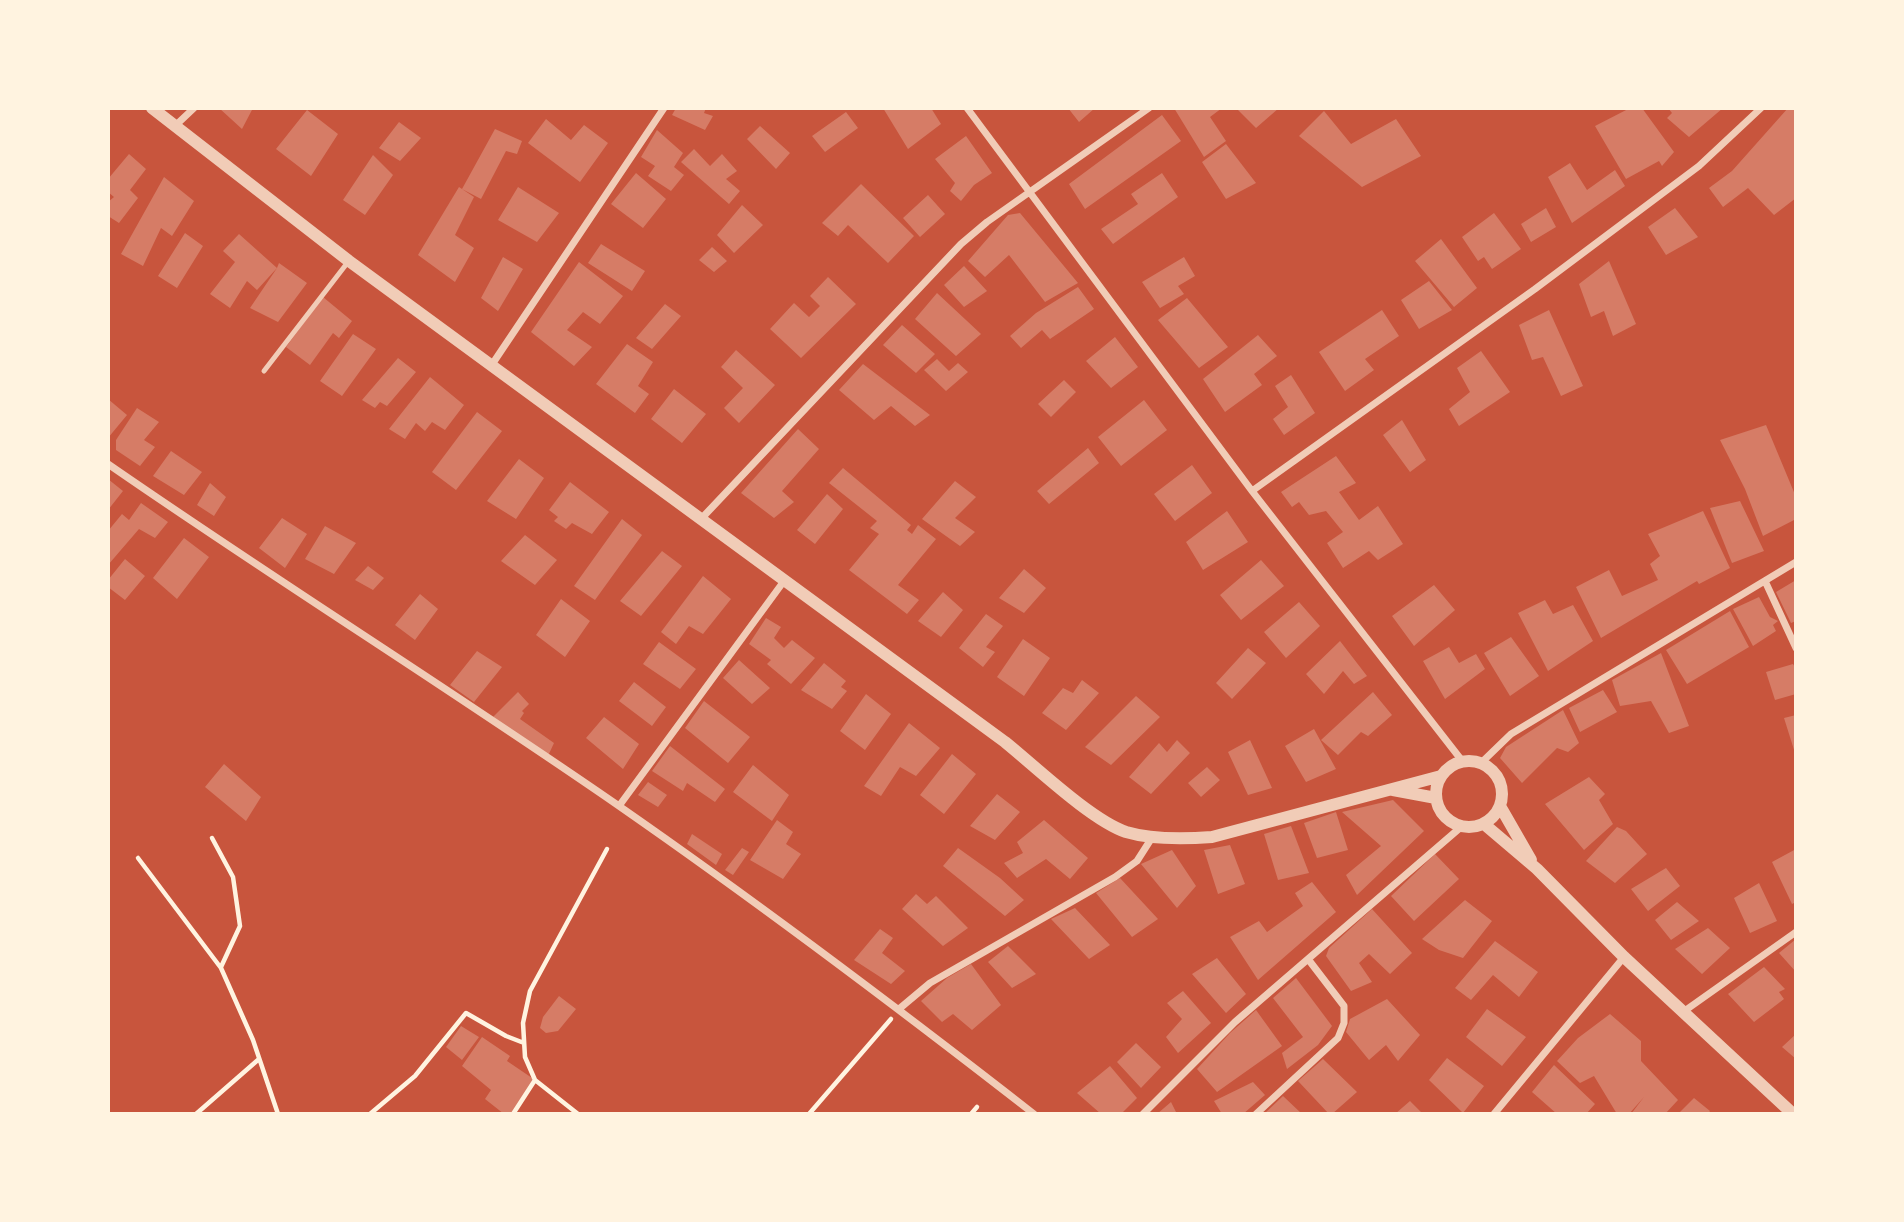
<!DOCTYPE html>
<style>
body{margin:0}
#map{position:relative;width:1904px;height:1222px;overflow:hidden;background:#c8553d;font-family:Commissioner,sans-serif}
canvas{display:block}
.frame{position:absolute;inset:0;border:110px solid #fff3e0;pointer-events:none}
</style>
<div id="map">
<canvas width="1904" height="1222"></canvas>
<div class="frame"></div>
</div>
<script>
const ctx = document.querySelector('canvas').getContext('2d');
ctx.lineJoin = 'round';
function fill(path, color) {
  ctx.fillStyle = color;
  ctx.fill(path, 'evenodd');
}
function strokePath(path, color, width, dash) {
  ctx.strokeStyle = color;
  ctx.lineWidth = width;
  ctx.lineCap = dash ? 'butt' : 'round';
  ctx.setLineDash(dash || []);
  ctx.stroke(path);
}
fill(new Path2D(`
 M219 108H253L242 129Z
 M676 108H706L704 113 713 116 705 130 672 115Z
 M883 108H931L941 124 908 149Z
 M1068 108H1095L1079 122Z
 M1174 108H1222L1210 117 1226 141 1204 157Z
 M1236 108H1279L1256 128Z
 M1630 108H1642L1674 152 1662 166 1659 161 1626 179 1595 126Z
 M1668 108H1723L1689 137 1667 118 1672 113Z
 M1788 108H1796V198L1774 215 1748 188 1723 207 1709 188 1732 171Z
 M307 110 338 134 311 176 276 149Z
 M1324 111 1351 144 1396 119 1421 156 1362 187 1299 136Z
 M846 112 858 128 825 152 812 136Z
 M1162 115 1181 141 1085 209 1069 184Z
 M546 119 571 140 584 125 608 143 580 182 528 143Z
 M399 122 421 138 400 161 379 148Z
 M760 126 790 153 776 169 747 139Z
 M495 129 522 141 517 154 506 151 481 199 462 189 474 197 455 235 474 248 455 282 418 255 459 187 462 189Z
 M657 130 683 153 674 167 684 175 671 191 648 176 655 166 641 157Z
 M966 136 992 173 974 185 961 201 950 191 955 183 935 159Z
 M1226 144 1256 183 1226 199 1202 162Z
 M694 149 710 166 722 154 737 171 726 179 740 191 729 204 681 162Z
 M129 154 146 169 130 190 138 198 119 223 108 216V202L114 197 108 192V179Z
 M373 155 393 175 365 215 343 200Z
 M1570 163 1587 190 1615 170 1625 186 1572 223 1548 177Z
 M636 173 666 199 643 228 611 204Z
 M1162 173 1178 197 1113 244 1101 229 1138 204 1131 194Z
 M164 177 194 201 172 236 161 228 143 266 121 254Z
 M861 184 914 236 888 263 848 225 838 236 822 223Z
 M518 187 559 213 537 242 498 220Z
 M928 195 945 214 920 237 903 218Z
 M742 205 763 225 734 253 717 235Z
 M1546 208 1556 227 1531 242 1521 224Z
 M1675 208 1698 237 1666 255 1648 227Z
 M1020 213 1078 283 1045 302 1009 255 985 277 968 261 1008 215Z
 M1494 213 1521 249 1492 269 1484 257 1478 261 1462 237Z
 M185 233 203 246 177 288 158 276Z
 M239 234 277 268 279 263 307 283 278 322 250 308 277 268 257 290 247 281 230 308 210 294 235 262 223 251Z
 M1441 239 1477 288 1454 307 1415 261Z
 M601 244 645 271 632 291 588 263Z
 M712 247 727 261 714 272 699 260Z
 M503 257 523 269 498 311 481 298Z
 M1184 257 1195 276 1178 286 1184 294 1160 308 1142 282Z
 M1609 261 1636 324 1613 336 1604 311 1591 317 1579 284Z
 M579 262 623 296 600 324 583 312 567 330 592 347 574 366 531 332Z
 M964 266 987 291 964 307 944 285Z
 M828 277 856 304 801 358 770 329 794 303 809 317 820 306 810 296Z
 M1429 281 1452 310 1419 329 1401 300Z
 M1078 287 1094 309 1050 339 1042 330 1021 348 1010 336 1036 313Z
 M937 293 981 334 956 356 915 319Z
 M323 297 352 321 339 338 333 333 310 365 286 347Z
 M1187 298 1228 347 1199 368 1158 320Z
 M665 304 681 316 652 349 636 338Z
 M1382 310 1399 336 1365 359 1374 370 1345 391 1319 352Z
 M1549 310 1583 386 1561 396 1543 357 1532 360 1519 325Z
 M902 325 935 354 916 373 883 345Z
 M353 334 376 349 342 396 320 381Z
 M1258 335 1277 356 1254 374 1262 385 1225 412 1203 379Z
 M1115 337 1138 367 1111 388 1086 361Z
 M627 344 653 362 638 386 649 394 635 413 596 384Z
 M736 350 775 385 739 423 724 408 743 388 721 367Z
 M1481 351 1510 392 1459 426 1449 409 1470 392 1457 368Z
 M398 358 416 372 387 406 380 402 375 408 362 400Z
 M937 359 949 371 958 363 968 372 946 391 924 370Z
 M863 364 930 415 915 426 891 406 874 420 839 390Z
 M1291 375 1315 413 1284 435 1273 419 1288 407 1275 386Z
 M430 377 464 405 445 430 432 422 425 431 416 423 405 439 389 429Z
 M1064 380 1076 392 1051 417 1038 404Z
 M674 389 706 414 682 443 651 419Z
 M108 399 127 415 108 438Z
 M1144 400 1167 430 1121 466 1098 437Z
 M137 408 159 422 144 440 155 447 140 466 116 450V440Z
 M477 412 502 431 456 490 432 472Z
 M1402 420 1426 460 1410 472 1383 435Z
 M1766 425 1796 497V519L1763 536 1745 489 1720 440Z
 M798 429 819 449 782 491 794 502 774 518 741 493Z
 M1088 448 1099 463 1049 504 1037 491Z
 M171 451 202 472 184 495 153 476Z
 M1336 456 1356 483 1339 492 1359 520 1378 506 1403 544 1378 560 1369 551 1343 568 1327 543 1343 532 1326 511 1309 515 1299 502 1292 507 1281 492Z
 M519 459 544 478 516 519 487 501Z
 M1192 465 1212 493 1175 521 1154 494Z
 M843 468 911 525 907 530 912 534 918 525 936 539 898 585 919 600 907 614 849 570 879 534 870 528 877 521 829 483Z
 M108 479 123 491 108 510Z
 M955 481 976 497 955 518 975 532 960 546 922 519Z
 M570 482 609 512 592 534 572 523 566 529 554 521 558 517 549 510Z
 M210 483 226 497 214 516 197 505Z
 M827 494 843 509 815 544 797 530Z
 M1740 501 1764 551 1732 563 1710 508Z
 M141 503 168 522 155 538 139 529 108 565V531L122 514 129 520Z
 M1227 511 1248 542 1203 570 1186 542Z
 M1703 511 1730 568 1699 584 1697 581 1601 638 1576 587 1609 570 1622 596 1658 580 1650 564 1660 556 1648 534Z
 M282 518 307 534 285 568 259 548Z
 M622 519 642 535 595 600 574 586Z
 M325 526 356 543 334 574 305 559Z
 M525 535 557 560 535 585 501 561Z
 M184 538 209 557 177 599 153 578Z
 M662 551 682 566 641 616 620 601Z
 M125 559 145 576 125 600 108 587V580Z
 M1261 560 1284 586 1241 620 1220 595Z
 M368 566 384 578 373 590 355 580Z
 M1024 569 1046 588 1024 613 999 598Z
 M703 576 731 599 703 634 689 626 676 644 661 632Z
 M1796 580V621L1791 623 1776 592Z
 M1434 585 1455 610 1414 646 1392 616Z
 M943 592 963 610 941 637 918 621Z
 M420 594 438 609 415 640 395 625Z
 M1759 597 1770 617 1778 621 1773 625 1776 631 1753 646 1733 609Z
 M561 599 590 621 565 657 536 635Z
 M1545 600 1553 614 1573 605 1593 641 1548 671 1518 613Z
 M1299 602 1320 626 1286 658 1264 632Z
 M1730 611 1749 647 1687 684 1666 650Z
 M986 614 1003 626 986 647 995 652 983 667 959 648Z
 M766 618 781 627 774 638 784 648 792 640 815 658 791 684 767 664 771 660 749 644Z
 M1511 637 1539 676 1510 696 1484 653Z
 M1023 639 1050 658 1024 696 997 677Z
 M1340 641 1367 676 1354 684 1343 671 1324 694 1306 674Z
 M659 642 696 669 680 689 643 664Z
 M1449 647 1459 663 1476 654 1485 669 1445 699 1423 661Z
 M1248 648 1266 663 1232 699 1216 683Z
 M477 651 502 667 474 702 450 685Z
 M1661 653 1689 726 1669 733 1651 701 1620 706 1612 680Z
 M739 660 770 688 752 704 723 678Z
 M824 663 846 681 841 687 847 691 832 709 801 690Z
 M1793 664 1796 669V694L1775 700 1766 672Z
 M1082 680 1099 693 1066 730 1042 713 1063 688 1073 693Z
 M634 682 666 707 652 726 619 701Z
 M1603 690 1617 712 1580 732 1569 708Z
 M518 692 529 704 522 711 524 713 520 719 554 743 548 756 493 717Z
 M1373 692 1392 715 1368 736 1361 732 1338 755 1321 740Z
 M866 694 891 714 865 750 840 731Z
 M1136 696 1160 717 1111 765 1085 747Z
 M704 701 750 737 728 763 685 728Z
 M1563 710 1579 743 1568 752 1557 748 1522 783 1500 758 1506 747Z
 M1796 715V753H1795L1784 718Z
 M604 717 639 744 623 769 586 738Z
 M909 723 940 748 916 776 900 767 881 796 864 786Z
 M1314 729 1336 769 1306 782 1285 746Z
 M1177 740 1190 753 1151 794 1129 777 1159 743 1167 752Z
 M1250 740 1272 788 1248 795 1228 752Z
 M670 746 725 789 715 802 687 783 683 791 652 771Z
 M952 754 976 774 944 814 920 795Z
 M224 764 261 797 246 821 205 787Z
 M753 765 789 795 772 821 733 792Z
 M1207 767 1220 780 1201 797 1188 783Z
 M1589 777 1605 794 1599 800 1613 824 1584 850 1545 804Z
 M648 782 667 795 658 807 638 795Z
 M997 794 1020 812 995 840 970 826Z
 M1393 800 1424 831 1357 895 1346 875 1381 846 1342 812Z
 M1336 812 1348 850 1317 858 1304 823Z
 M777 820 793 832 786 844 801 854 783 879 750 860Z
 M1044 820 1088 858 1070 879 1046 859 1017 878 1004 863 1023 853 1017 842Z
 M1291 826 1309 873 1278 880 1264 834Z
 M1617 827 1626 831 1647 854 1615 883 1586 861Z
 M692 834 722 854 716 865 687 844Z
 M1230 845 1245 884 1218 894 1204 850Z
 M742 848 749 852 733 875 725 870Z
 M958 848 1000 878 1024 900 1005 916 943 866Z
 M1796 849V902L1792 904 1772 862Z
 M1172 850 1196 886 1177 908 1141 864Z
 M1435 854 1459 879 1414 921 1391 896Z
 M1666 868 1680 886 1648 911 1631 889Z
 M1120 878 1158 919 1132 937 1096 893Z
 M1312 882 1336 912 1258 980 1230 937 1259 921 1267 932 1303 906 1295 893Z
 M1759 883 1777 921 1750 933 1734 898Z
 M916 894 927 904 936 896 968 928 943 946 902 909Z
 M1465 900 1492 921 1463 958 1439 950 1422 939Z
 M1677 902 1699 921 1671 940 1655 920Z
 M1075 908 1110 945 1089 959 1051 919Z
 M1372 909 1412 953 1390 974 1369 954 1359 963 1372 982 1351 991 1326 956 1329 948Z
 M1708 928 1730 948 1702 974 1675 949Z
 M880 929 893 938 882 953 905 971 891 984 854 960Z
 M1796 939V972L1779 953Z
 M1495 941 1538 972 1519 997 1493 975 1471 1000 1455 988Z
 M1008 946 1036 974 1012 988 988 962Z
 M1217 958 1246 994 1226 1013 1192 974Z
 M971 964 1001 1005 972 1030 953 1014 942 1022 921 1001 947 978Z
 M1764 967 1785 989 1779 992 1784 999 1754 1022 1728 994Z
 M1296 978 1332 1026 1318 1045 1287 1069 1282 1053 1303 1037 1273 998Z
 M1183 991 1211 1023 1178 1053 1166 1037 1182 1019 1167 1003Z
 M559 996 576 1009 558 1031 546 1033 540 1028 543 1017Z
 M1387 999 1420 1035 1398 1061 1386 1045 1369 1060 1346 1032 1350 1019Z
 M1487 1009 1526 1037 1502 1066 1466 1037Z
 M1256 1010 1282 1046 1217 1092 1197 1069 1230 1033Z
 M1610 1014 1641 1041V1061L1678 1100 1665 1114H1631L1644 1097 1629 1114H1617L1594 1076 1580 1083 1557 1061 1578 1038Z
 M461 1026 479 1037 462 1060 446 1047Z
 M1796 1034V1059L1782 1047Z
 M482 1037 510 1056 507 1061 535 1080 515 1114H504L485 1099 491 1090 462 1066Z
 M1136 1043 1161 1067 1141 1088 1117 1062Z
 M1447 1058 1484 1086 1463 1113 1429 1080Z
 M1323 1059 1357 1092 1332 1114H1329L1298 1081Z
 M1554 1065 1595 1104 1586 1114H1557L1532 1092Z
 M1110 1066 1137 1098 1121 1114H1101L1077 1093Z
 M1253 1082 1265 1095 1243 1114H1222L1214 1101Z
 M1283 1096 1302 1114H1264Z
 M1694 1098 1710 1111 1708 1114H1678Z
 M1410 1101 1423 1114H1395Z
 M1171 1102 1177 1114H1157Z`), '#d67c66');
strokePath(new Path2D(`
 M212 838 233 877 240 926 221 967
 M138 858 221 968 253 1040 278 1114
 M535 1080 525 1057 523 1023 530 991 607 849
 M196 1114 259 1059
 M370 1114 415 1076 466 1013 506 1036 524 1043
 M513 1114 535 1080 578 1114
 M809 1114 891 1019
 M971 1114 977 1107`), '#fff3e0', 4.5);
strokePath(new Path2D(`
 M264 371 348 262`), '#f1ccb7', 5);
strokePath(new Path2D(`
 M967 108 1252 491 1463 762
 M175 126 194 108
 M491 366 664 108
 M108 464C277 581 450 689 619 806 760 904 898 1008 1034 1114
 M1252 491 1535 289 1699 166 1761 108
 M701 519 961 244 987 222 1149 108
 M1765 581 1796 648
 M1481 763 1511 734 1796 562
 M619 806 784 581
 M899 1009 930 983 1115 877 1137 861 1153 836
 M1683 1012 1796 932
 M1143 1114 1235 1022 1461 827
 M1256 1114 1338 1038 1344 1023V1006L1308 959
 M1494 1114 1624 957`), '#f1ccb7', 7);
strokePath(new Path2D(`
 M152 108 349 261 1005 742C1036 767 1091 820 1126 832 1153 840 1185 839 1212 837L1441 776
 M1436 794a33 33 0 1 1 66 0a33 33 0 1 1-66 0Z
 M1393 790 1436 798
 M1500 806 1531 860
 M1484 824 1537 869 1624 957 1793 1114`), '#f1ccb7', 12);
</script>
